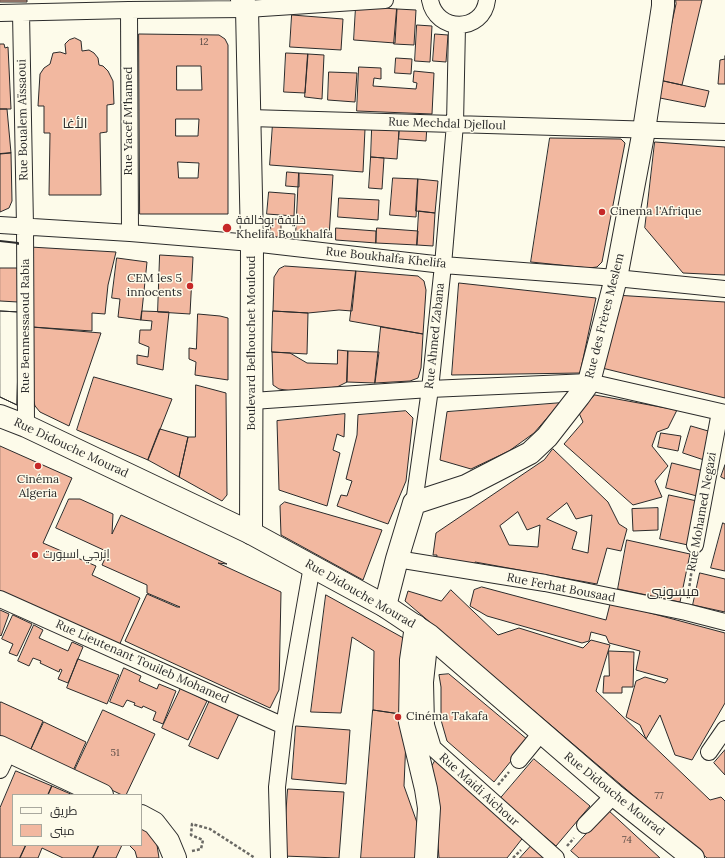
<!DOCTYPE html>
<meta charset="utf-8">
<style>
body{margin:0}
#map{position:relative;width:725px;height:858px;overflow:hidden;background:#fdfbea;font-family:Lora,Cairo,serif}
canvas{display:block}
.legend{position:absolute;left:12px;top:794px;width:130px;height:52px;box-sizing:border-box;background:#fdfbea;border:1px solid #a9a89e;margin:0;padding:5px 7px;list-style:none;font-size:12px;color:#2b2b2b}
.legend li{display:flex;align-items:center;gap:8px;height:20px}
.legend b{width:20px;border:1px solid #a9a89e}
</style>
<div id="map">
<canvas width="725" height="858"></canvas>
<ul class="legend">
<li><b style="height:5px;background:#fdfbea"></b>طريق</li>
<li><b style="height:11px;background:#f2b8a0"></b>مبنى</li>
</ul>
</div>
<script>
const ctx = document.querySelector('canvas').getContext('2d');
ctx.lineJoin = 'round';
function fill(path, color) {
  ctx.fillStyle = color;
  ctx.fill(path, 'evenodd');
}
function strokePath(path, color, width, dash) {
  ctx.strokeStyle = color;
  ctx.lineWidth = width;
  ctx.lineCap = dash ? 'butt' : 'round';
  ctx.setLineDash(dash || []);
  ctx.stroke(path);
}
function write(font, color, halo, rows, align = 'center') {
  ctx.font = font + ' Lora,Cairo,serif';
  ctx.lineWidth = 3;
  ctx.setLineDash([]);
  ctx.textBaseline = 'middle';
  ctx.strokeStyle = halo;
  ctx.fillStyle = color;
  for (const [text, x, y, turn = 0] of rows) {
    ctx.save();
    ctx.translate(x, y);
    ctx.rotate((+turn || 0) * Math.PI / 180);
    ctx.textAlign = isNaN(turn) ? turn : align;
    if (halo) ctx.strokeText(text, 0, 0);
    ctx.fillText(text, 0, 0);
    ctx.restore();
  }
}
const building = new Path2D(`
 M0 0H27V2H0Z
 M676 0H702L682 85 659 80 676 4Z
 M356 6 397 9 395 43 354 40Z
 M397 9 416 10 414 45 394 44Z
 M292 15 343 19 341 50 290 47Z
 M417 25 432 26 430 62 415 61Z
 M139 34 219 35 225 39 228 45V214H140ZM177 66H201L202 90H177ZM176 119H199L198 136H176ZM178 162 199 163 198 178H179Z
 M435 34 448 35 446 62 433 61Z
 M75 38 81 41 82 51 89 50 94 53 98 58 99 65 103 66 108 71 113 81 114 104 107 105V132L100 133 101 195H49L50 133H44V106H38L40 74 44 68 50 64 53 53 60 52 66 54 65 44 69 40Z
 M0 44H4L5 48 8 47 11 109H0Z
 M286 53 308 54 305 93 284 92Z
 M308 54 324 55 322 99 305 97Z
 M725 56V84H718L720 60 725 59Z
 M396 58 412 59 411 74 395 73Z
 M359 67 381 68V79L374 78 373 86 416 89 417 83 413 82 414 71 434 73 432 114 357 111Z
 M329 72 357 73 355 102 328 100Z
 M659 80 709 91 705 107 655 97Z
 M0 109H7L11 153 0 154Z
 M273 123 365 129 363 172 270 165Z
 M400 123 427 125 426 141 399 139Z
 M372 129 399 130 397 159 371 157Z
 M550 138 621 139 625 143 602 262 597 267 589 268 531 262Z
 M655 142 725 147V275L683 273 645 228Z
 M11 153 12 201 9 208 0 212V154Z
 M371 157 384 158 382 189 369 188Z
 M287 172 299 173V187L286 186Z
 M299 173 333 175 329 237 296 235Z
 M393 178 418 179 416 217 390 215Z
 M418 179 438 181 435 213 416 211Z
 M269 192 295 194 294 216 267 214Z
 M339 198 379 200 378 220 338 217Z
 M419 211 435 213 433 246 417 245Z
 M271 219H281V237H271Z
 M336 228 376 231V243L336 240Z
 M377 228 418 231 417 245 376 243Z
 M30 247 116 252 108 285 105 314 92 313V331L32 327Z
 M160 255 193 257 190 314 158 312Z
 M117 258 147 262 141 320 118 317 120 299 112 298Z
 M285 266 356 271 352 311 339 310 308 313 273 311 274 277 279 269Z
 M0 268H19L18 302 0 301Z
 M356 271 418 276 424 281 426 290 423 334 350 321Z
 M459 283 596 298 580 373 452 375Z
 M615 295 725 302V398L602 368Z
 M0 311 19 312 17 405 0 397Z
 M0 311 19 312 17 405 0 397Z
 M142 311 169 312 163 370 137 364V355L148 357 149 347 139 343 140 330H151L152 321 141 320Z
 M273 311 308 313 307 354 272 352Z
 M198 314 220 316 228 318V380L195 375 196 362 189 359V348L196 349Z
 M32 327 101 333 69 426 40 412 35 406 33 399Z
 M381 327 423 334 421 368 418 378 410 381 375 383Z
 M338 350 348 351 347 382 337 387 292 391 279 389 273 385 272 352 290 353 307 363 337 364Z
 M348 351 379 352 375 383 347 382Z
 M94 377 172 399 148 460 77 430Z
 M196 385 226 393 227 495 222 501 179 477 188 437H195Z
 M595 395 677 410 668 428 657 432 652 446 668 466 655 481 662 497 633 505 564 444 583 422 579 413Z
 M560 403 534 433 509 451 471 469 440 460 447 412Z
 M406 411 413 418 406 481 388 524 337 506 341 495 347 496 352 481 346 479 357 435 358 415Z
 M345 414 344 437 337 434 333 450 340 453 327 506 279 490 277 421Z
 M691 426 715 433 707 461 683 453Z
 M160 429 188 437 179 477 148 460Z
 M661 433 681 436 678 451 658 447Z
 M0 446 72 478 43 543 96 566 92 575 140 598 118 648 0 593Z
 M553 449 608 502 619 524 627 529 621 551 607 548 597 584 475 562 474 568 436 561 437 555H433L436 533 544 460ZM567 503 576 519 592 515 588 553 572 549 577 532 547 519ZM518 512 527 530 540 525 538 547 509 545 500 526Z
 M672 463 704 471 697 496 666 488Z
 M725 465V479L721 477Z
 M669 495 697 501 688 545 660 539Z
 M69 499H80L113 514 112 534 121 515 227 564 218 563 281 592 279 690 270 708 125 641 147 594 177 607H180L147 593V585L102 565 108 552 56 528Z
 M285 502 382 530 363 580 281 535 280 506Z
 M658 508V530L633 531 632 509Z
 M723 523 725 524V571L711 568Z
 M627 540 690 554 680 602 618 589Z
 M700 573 725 579V612L693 605Z
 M482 587 606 620 611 600 639 610 725 633V703L692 760 675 755 660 715 646 739 640 725 626 717 636 681 645 677 665 683 668 679 636 670 640 651 609 643 606 636 591 632 589 641 582 643 487 616 470 606 474 590Z
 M451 590 498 635 519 628 583 648 591 640 610 645 596 691 710 800 721 797 725 801V858H707L405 601 408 591 441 601Z
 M326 595 407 640V715L373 710 374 651 352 637 341 713 311 712Z
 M0 610 9 614 1 636 0 635Z
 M13 615 32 624 17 656 9 653 13 644 2 639Z
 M34 625 43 630 39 638 68 651 72 642 83 647 68 683 58 679 62 670 60 669 59 672 40 663 41 661 33 658 29 666 18 661Z
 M609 651 634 652 633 687H622V693H603L604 676H609Z
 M78 659 119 675 107 704 67 688Z
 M124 668 141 676 139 681 157 689 159 684 176 691 163 724 153 720 156 712 143 706 142 708 134 705 135 703 127 700 123 707 110 702Z
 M449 674 528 740 494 782 447 741 441 720V687L439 675Z
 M181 688 207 701 188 740 162 728Z
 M211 698 240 712 218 759 189 746Z
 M1 702 43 721 30 751 0 737V704Z
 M103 710 155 734 126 795H122L74 772Z
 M373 710 407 715 404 786 420 831 418 858H361Z
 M44 722 86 742 73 771 30 752Z
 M296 726 350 730 346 784 292 779Z
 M725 750V775L714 763Z
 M436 759 525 835 507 858H439L432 766Z
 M534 759 590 806 556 846 500 799Z
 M16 771 52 786 48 795H13V845H26L20 858H0V808Z
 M52 786 73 795H48Z
 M288 789 344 792 339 858 283 856Z
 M608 810 660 858H579L571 851Z
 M141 824 154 838 157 845 159 858H137L135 851 129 845H141Z
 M26 845H99L93 858H63L42 848 38 858H20Z
 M99 845H122L116 858H93Z
 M531 846 544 858H520Z`);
fill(building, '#f2b8a0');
strokePath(building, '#2b2b2b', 1);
const street = new Path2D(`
 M430 0C436 33 483 33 487 0
 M129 10 130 233
 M0 13 129 10 247 9 385 0
 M21 13 25 226 26 426
 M250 118 725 132
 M0 225 130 233 252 243 443 265 616 278 725 289
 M252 401 430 389 589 382 725 413
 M414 503 430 389 443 265 455 124 457 26
 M695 545 720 412
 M397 559 545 583 686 612 725 622
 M0 599 284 726
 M430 636 425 682 426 725 433 748 556 858
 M709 752 725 729
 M519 760 541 733
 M0 770 9 751
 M585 825 614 795
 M279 858 277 787 284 726 312 566`);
const secondary = new Path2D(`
 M242 0 247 9 252 243 251 533
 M385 606 397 559 414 503 466 486 530 453 547 437 579 396 589 382 616 278 644 130 663 6V0
 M416 626 411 660 410 722 426 789 429 808 426 858`);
const primary = new Path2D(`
 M0 416 26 426 251 533 385 606 430 636 614 795 693 858
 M0 747 102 795
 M141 816 154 823 168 841 175 858`);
strokePath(street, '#2b2b2b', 18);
strokePath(secondary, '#2b2b2b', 24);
strokePath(primary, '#2b2b2b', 24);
strokePath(new Path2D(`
 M688 596 693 561
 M498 785 509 772
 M567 846 574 838
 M192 851 201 849 203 840 191 835 192 824 210 829 255 858
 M513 858 521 850`), '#6a6964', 2.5, [3, 2]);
strokePath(street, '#fdfbea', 16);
strokePath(secondary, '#fdfbea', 22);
strokePath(primary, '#fdfbea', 22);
strokePath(new Path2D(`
 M0 241 18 243V244`), '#2b2b2b', 2);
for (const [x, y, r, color] of [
 [602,212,4,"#c62828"],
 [227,228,5,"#c62828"],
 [190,286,4,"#c62828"],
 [38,466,4,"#c62828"],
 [35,555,4,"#c62828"],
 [398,717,4,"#c62828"]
]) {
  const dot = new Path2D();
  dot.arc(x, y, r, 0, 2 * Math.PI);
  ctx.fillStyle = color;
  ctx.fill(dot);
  strokePath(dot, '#fdfbea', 1.5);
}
write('10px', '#5d4e48', null, [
 ["12",204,42],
 ["51",115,753],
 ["77",659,796],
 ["74",627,840]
]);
write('12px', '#2b2b2b', '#fdfbea', [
 ["Rue Boualem Aïssaoui",23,120,-91],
 ["Rue Yacef M'hamed",129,121,-90],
 ["Rue Mechdal Djelloul",447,124,2],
 ["Rue Boukhalfa Khelifa",386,258,6],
 ["Rue des Frères Meslem",605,316,-76],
 ["Rue Benmessaoud Rabia",26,326,-90],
 ["Rue Ahmed Zabana",435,336,-84],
 ["Boulevard Belhouchet Mouloud",252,343,-90],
 ["Rue Didouche Mourad",71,448,25],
 ["Rue Mohamed Negazi",702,512,-80],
 ["Rue Ferhat Bousaad",561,588,11],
 ["Rue Didouche Mourad",360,594,30],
 ["Rue Lieutenant Touileb Mohamed",142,662,24],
 ["Rue Maidi Aichour",479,790,42],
 ["Rue Didouche Mourad",614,794,39]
]);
write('12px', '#2b2b2b', '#fdfbea', [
 ["Cinema l'Afrique",610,212],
 ["خليفة بوخالفة",236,221],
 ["Khelifa Boukhalfa",236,235],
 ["CEM les 5",182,279,"right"],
 ["innocents",182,293,"right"],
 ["Cinéma",38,480,"center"],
 ["Algeria",38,494,"center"],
 ["إنرجي اسبورت",43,555],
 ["Cinéma Takafa",406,717]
], 'left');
write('14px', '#2b2b2b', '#fdfbea', [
 ["الأغا",75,124],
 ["ميسونيي",673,592]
]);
</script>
